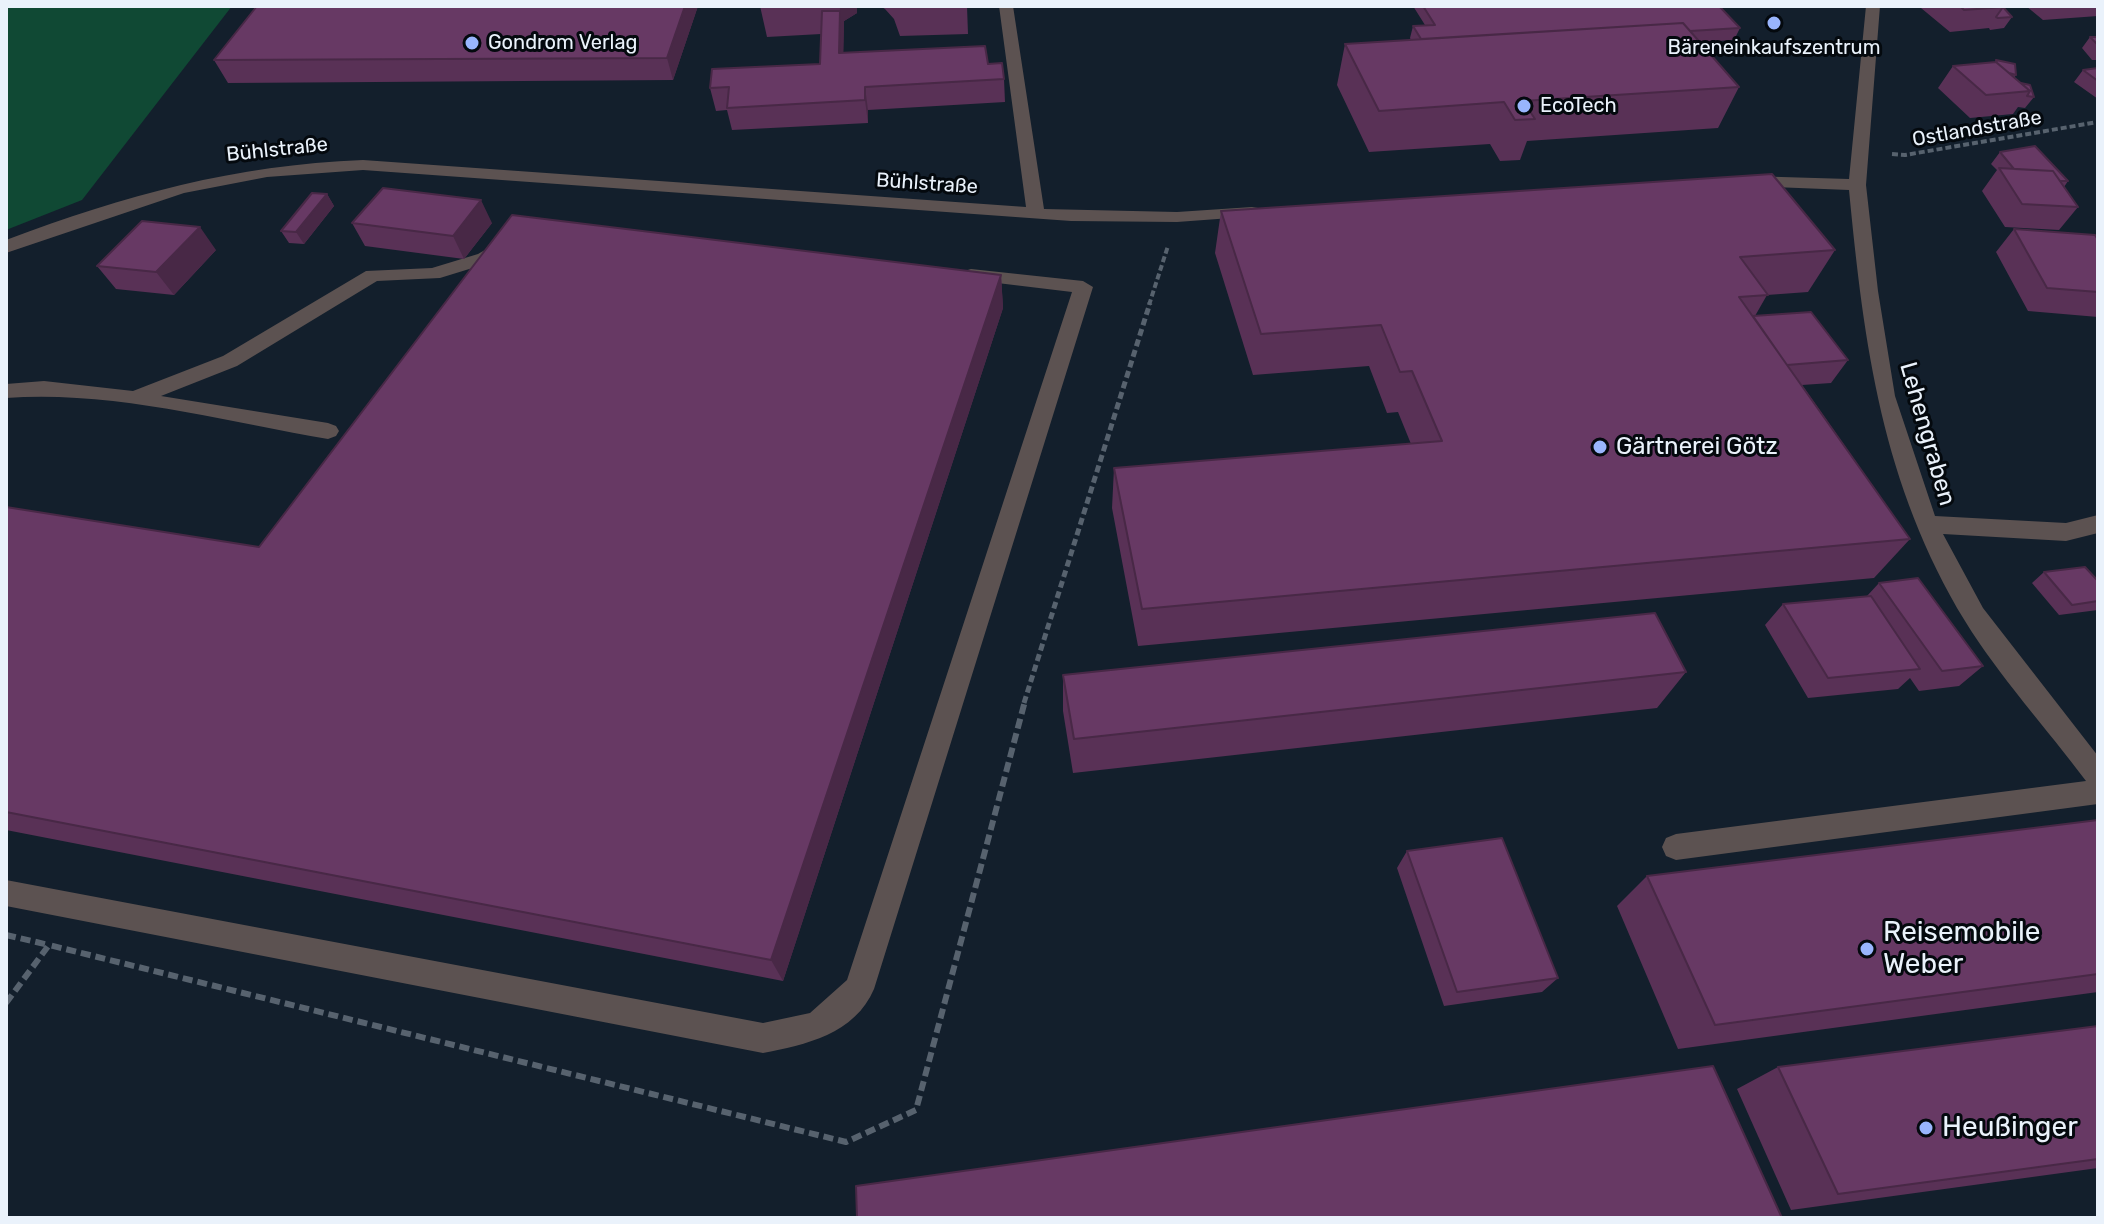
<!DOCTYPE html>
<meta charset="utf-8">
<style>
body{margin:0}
#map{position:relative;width:2104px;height:1224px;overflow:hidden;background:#131f2c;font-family:Rubik,sans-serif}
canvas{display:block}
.frame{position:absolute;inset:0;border:8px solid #eaf2fb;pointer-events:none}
</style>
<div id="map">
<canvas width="2104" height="1224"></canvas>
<div class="frame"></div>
</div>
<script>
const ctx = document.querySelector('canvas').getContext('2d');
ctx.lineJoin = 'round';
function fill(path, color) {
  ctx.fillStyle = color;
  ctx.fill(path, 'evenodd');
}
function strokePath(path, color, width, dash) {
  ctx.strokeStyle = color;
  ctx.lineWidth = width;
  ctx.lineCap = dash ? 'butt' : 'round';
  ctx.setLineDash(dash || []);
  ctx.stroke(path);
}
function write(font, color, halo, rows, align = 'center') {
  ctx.font = font + ' Rubik,sans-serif';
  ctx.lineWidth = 6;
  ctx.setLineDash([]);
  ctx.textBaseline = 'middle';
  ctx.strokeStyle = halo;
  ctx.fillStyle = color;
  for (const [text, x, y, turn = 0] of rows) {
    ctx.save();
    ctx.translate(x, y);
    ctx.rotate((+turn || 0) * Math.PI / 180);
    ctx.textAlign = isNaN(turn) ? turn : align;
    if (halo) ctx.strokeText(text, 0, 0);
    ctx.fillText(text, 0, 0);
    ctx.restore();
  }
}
fill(new Path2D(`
 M6 6H232L82 200 6 230Z`), '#104934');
strokePath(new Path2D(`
 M1892 154 1905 155 2098 122
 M1149 305 1168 246`), '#57626e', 4, [6, 3]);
strokePath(new Path2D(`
 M1024 703 1150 303`), '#57626e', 5, [7, 4]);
strokePath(new Path2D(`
 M6 935 49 945
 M6 1003 49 945 846 1142 916 1110 1025 701`), '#57626e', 6, [10, 5]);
fill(new Path2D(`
 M999 6H1013L1044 209 1177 212 1252 207 1258 208V216L1177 222 1071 221 363 170 267 177 184 193 6 253V240C126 195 234 165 363 160L1026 207Z
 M1866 6H1880L1866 185 1878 291 1895 396 1935 516 2066 523 2098 515V533L2066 541 1943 534 1983 608 2098 756V804L1676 860 1666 856 1662 847 1666 838 1676 834 2086 781C2048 730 1998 675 1965 621 1882 484 1864 346 1849 190L1748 186 1739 181 1748 176 1849 179Z
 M507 237 516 243 492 262 440 278 377 281 237 366 161 396 328 423 336 426 339 431 336 436 328 439C224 421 111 390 6 398V384L44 381 133 391 223 356 366 271 432 268 478 254Z
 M971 269 1083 281 1093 287 874 989C855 1034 805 1045 763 1053L6 906V880L763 1023 810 1013 847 980 1072 292 964 279V271Z`), '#5c5251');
fill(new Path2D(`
 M257 6H698L673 80 228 83 214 60Z
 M760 6H857V13L844 21 843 53 988 64 1004 79 1005 102 868 110V123L732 130 727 110 716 111 710 88 820 64 821 34 767 37Z
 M880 6H967L968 34 900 36 894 19 885 9Z
 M1413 6H1719L1740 28 1734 40 1700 42 1739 87 1718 128 1527 141 1520 160 1500 161 1490 144 1369 152 1337 85 1345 44 1411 40 1410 38 1413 26 1425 25Z
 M1922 6H2002L2012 17 2004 28 1990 30 1989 28 1950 32 1921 8Z
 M2026 6H2098V16L2043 20Z
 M2090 37H2098V60H2092L2082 48Z
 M1996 60 2016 75 2014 78 2034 97 2025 108 2018 107 2013 114 1970 118 1938 88 1953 66 1995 62Z
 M2098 68V99L2074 82 2083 70Z
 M2000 152 2068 181 2064 187 2078 207 2059 230 2005 227 1982 191 1997 170 1991 164Z
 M327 194 334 206 304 244 289 243 281 231Z
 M1221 211 1835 250 1808 292 1767 295 1755 316 1848 360 1831 383 1802 385 1910 539 1874 578 1138 646 1112 508 1114 468 1411 444 1398 412 1387 413 1369 366 1253 375 1215 253Z
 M352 223H492L464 259 365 246Z
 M2014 229 2098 240V317L2028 311 1996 252Z
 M216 250 174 295 116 289 97 266Z
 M1001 275 1003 308 783 981 6 830V507L259 547Z
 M2044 572 2098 581V610L2059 615 2032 583Z
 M1879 583 1983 666 1959 686 1919 691 1910 678 1898 689 1808 698 1765 625 1783 604 1867 596Z
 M1686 672 1657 708 1073 773 1063 711V675Z
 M2098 820V992L1678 1049 1617 906 1647 876Z
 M1407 851 1558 978 1542 992 1444 1006 1397 868Z
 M2098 1026V1168L1791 1210 1737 1089 1778 1067Z`), '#593156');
fill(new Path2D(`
 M685 6H698L673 80 667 58Z
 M840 6H857V13L844 21 843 76 839 53Z
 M865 87 868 110V123L865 100Z
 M327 194 334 206 304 244 296 232Z
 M481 200 492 223 464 259 453 236Z
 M200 227 216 250 174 295 156 272Z
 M1001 275 1003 308 783 981 771 960Z`), '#482846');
const building = new Path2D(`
 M257 6H685L667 58 214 60Z
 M1423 6H1719L1740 28 1690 31 1683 23 1421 39 1413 26 1435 25Z
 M1960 6H2001L2003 7 1964 10Z
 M2001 6H2002L2012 17 1998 18 1996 17 2003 7Z
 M822 11H840L839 53 985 46 988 64 1002 63 1004 79 865 87V100L727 108 729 87 710 88 712 69 820 64Z
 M1683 23 1739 87 1523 101 1535 119 1515 120 1504 102 1379 111 1345 44Z
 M2090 37H2098V45Z
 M1996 60 2015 64 2016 75 2009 73 1997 63Z
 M1996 62 2030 91 1986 95 1953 66Z
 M2098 68V81L2083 70Z
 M2021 83 2030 85 2034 97 2027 96 2030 91Z
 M2035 146 2068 181H2060L2053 171 2014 169 2000 152Z
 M1999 168 2053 171 2078 207 2022 204Z
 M1772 174 1835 250 1740 257 1768 295 1739 297 1910 539 1142 609 1114 468 1442 441 1412 371 1400 372 1381 325 1261 334 1221 211Z
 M383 188 481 200 453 236 352 223Z
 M312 193 327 194 296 232 281 231Z
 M512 215 1001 275 771 960 6 812V507L259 547Z
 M142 221 200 227 156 272 97 266Z
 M2014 229 2095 235 2098 240V292L2047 288Z
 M1811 312 1848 360 1787 365 1753 316Z
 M2085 567 2098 581V601L2072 605 2044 572Z
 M1918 578 1983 666 1942 671 1879 583Z
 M1871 596 1920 669 1828 678 1783 604Z
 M1655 613 1686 672 1074 739 1063 675Z
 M2098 820V974L1715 1025 1647 876Z
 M1502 838 1558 978 1457 992 1407 851Z
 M2098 1026V1159L1838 1194 1778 1067Z
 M1713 1066 1782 1218H857L856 1186Z`);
fill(building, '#673964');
strokePath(building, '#482846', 2);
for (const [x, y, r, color] of [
 [1774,23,8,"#99b5fd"],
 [472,43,8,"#99b5fd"],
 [1524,106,8,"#99b5fd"],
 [1600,447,8,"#99b5fd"],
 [1867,949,8,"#99b5fd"],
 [1926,1128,8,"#99b5fd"]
]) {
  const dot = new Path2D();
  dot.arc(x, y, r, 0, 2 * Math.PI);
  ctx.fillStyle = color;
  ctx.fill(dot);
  strokePath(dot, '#04090e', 3);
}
write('20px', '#eaf2fb', '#04090e', [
 ["Gondrom Verlag",488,43],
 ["Bäreneinkaufszentrum",1774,48,"center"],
 ["EcoTech",1540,106]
], 'left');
write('20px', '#eaf2fb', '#04090e', [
 ["Ostlandstraße",1977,129,-10],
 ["Bühlstraße",277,150,-6],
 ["Bühlstraße",927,184,4]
]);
write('24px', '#eaf2fb', '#04090e', [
 ["Lehengraben",1927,434,74]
]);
write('24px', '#eaf2fb', '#04090e', [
 ["Gärtnerei Götz",1616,447]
], 'left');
write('28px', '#eaf2fb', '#04090e', [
 ["Reisemobile",1883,933],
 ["Weber",1883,965],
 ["Heußinger",1942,1128]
], 'left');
</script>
